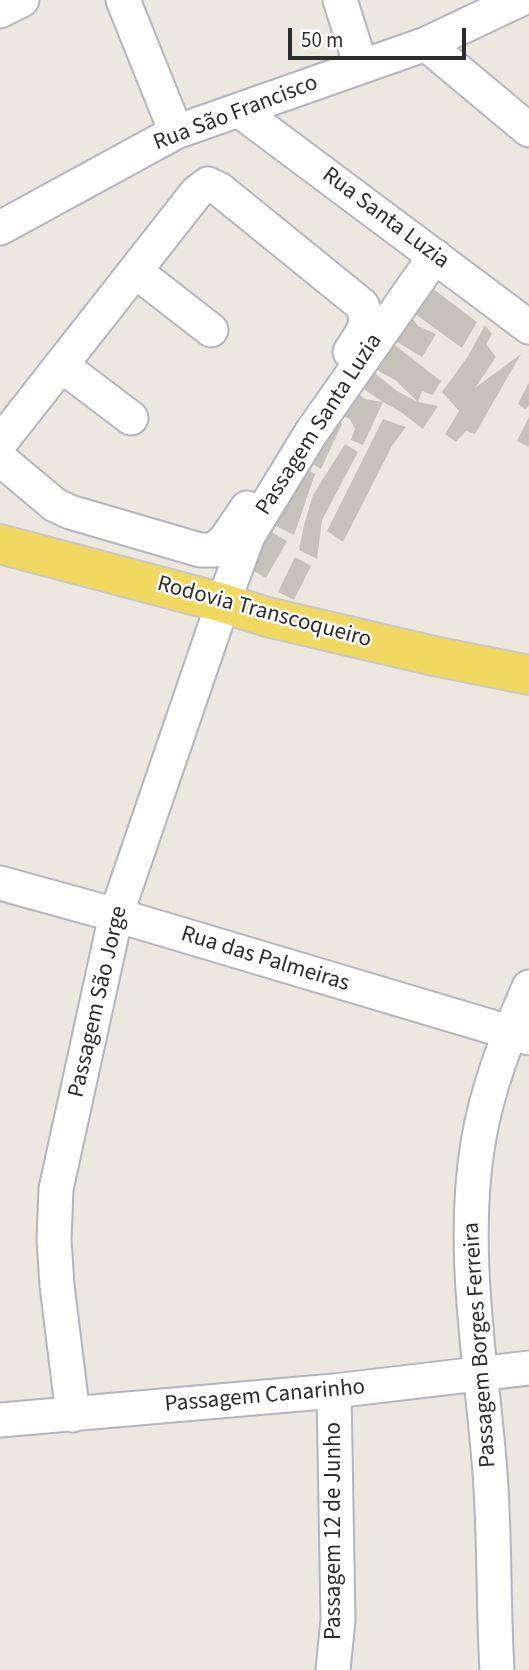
<!DOCTYPE html>
<meta charset="utf-8">
<style>
body{margin:0}
#map{position:relative;width:529px;height:1670px;overflow:hidden;background:#ede8df;font-family:"Source Sans 3",sans-serif}
canvas{display:block}
.scale{position:absolute;left:288px;top:28px;width:178px;height:32px;box-sizing:border-box;border:4px solid #2c2c2c;border-top:0;padding-left:9px;font-size:21px;line-height:24px;white-space:nowrap;color:#2c2c2c;-webkit-text-stroke:5px #fff;paint-order:stroke}
</style>
<div id="map">
<canvas width="529" height="1670"></canvas>
<div class="scale">50 m</div>
</div>
<script>
const ctx = document.querySelector('canvas').getContext('2d');
ctx.lineJoin = 'round';
function fill(path, color) {
  ctx.fillStyle = color;
  ctx.fill(path, 'evenodd');
}
function strokePath(path, color, width, dash) {
  ctx.strokeStyle = color;
  ctx.lineWidth = width;
  ctx.lineCap = dash ? 'butt' : 'round';
  ctx.setLineDash(dash || []);
  ctx.stroke(path);
}
function write(font, color, halo, rows, align = 'center') {
  ctx.font = font + ' "Source Sans 3",sans-serif';
  ctx.lineWidth = 5;
  ctx.setLineDash([]);
  ctx.textBaseline = 'middle';
  ctx.strokeStyle = halo;
  ctx.fillStyle = color;
  for (const [text, x, y, turn = 0] of rows) {
    ctx.save();
    ctx.translate(x, y);
    ctx.rotate((+turn || 0) * Math.PI / 180);
    ctx.textAlign = isNaN(turn) ? turn : align;
    if (halo) ctx.strokeText(text, 0, 0);
    ctx.fillText(text, 0, 0);
    ctx.restore();
  }
}
fill(new Path2D(`
 M424 282 477 322 462 348 407 308Z
 M406 309 418 326 436 334 422 357 387 336Z
 M485 325 492 334 486 344 496 357 475 388 521 354 475 434 466 431 456 442 445 434 459 411 442 392 468 356Z
 M387 339 441 381 433 395 422 391 418 402 395 380 368 365Z
 M367 367 397 391 418 402 438 406 423 429 401 412 383 402 363 445 351 440 355 429 350 419 328 410 342 424 321 469 298 456 328 410 351 388 365 399 383 402 356 384Z
 M529 382V406L525 409 518 404Z
 M529 417V447L517 441Z
 M383 419 406 427 392 446 343 542 327 531Z
 M345 444 358 452 322 520 317 559 299 550 304 525 313 495Z
 M300 466 315 474 294 535 264 520Z
 M258 524 287 541 266 578 239 563Z
 M295 557 311 566 294 600 278 592Z`), '#c6c2ba');
const minor = new Path2D(`
 M123 0 176 132
 M340 0 361 66
 M0 11 22 0
 M426 44 529 130
 M240 111 529 327
 M0 228 176 132 426 44 519 0
 M135 271 211 330
 M61 365 131 418
 M0 443 197 192 208 184 219 189 362 305C371 326 361 334 350 352
 M0 459 55 505 70 512 200 550H214L226 539 247 508
 M0 883 116 915 529 1038
 M73 1415 57 1285 54 1240 56 1189 116 915 223 603 248 536 311 433 435 256
 M0 1420 334 1391 529 1368
 M333 1670 338 1620 334 1391
 M497 1670C493 1604 495 1538 490 1473 482 1365 460 1252 478 1143 487 1088 507 1038 529 987`);
const major = new Path2D(`
 M0 544 223 603 267 617 434 656 529 675`);
strokePath(minor, '#b2b4bf', 37);
strokePath(major, '#c8c8c8', 42);
strokePath(minor, '#fff', 33);
strokePath(major, '#f0d861', 38);
write('23px', '#2c2c2c', '#fff', [
 ["Rua São Francisco",236,114,-21],
 ["Rua Santa Luzia",385,219,37],
 ["Passagem Santa Luzia",320,425,-57],
 ["Rodovia Transcoqueiro",264,613,15],
 ["Rua das Palmeiras",265,960,17],
 ["Passagem São Jorge",99,1002,-77],
 ["Passagem Borges Ferreira",481,1345,-94],
 ["Passagem Canarinho",265,1397,-5],
 ["Passagem 12 de Junho",335,1531,-90]
]);
</script>
